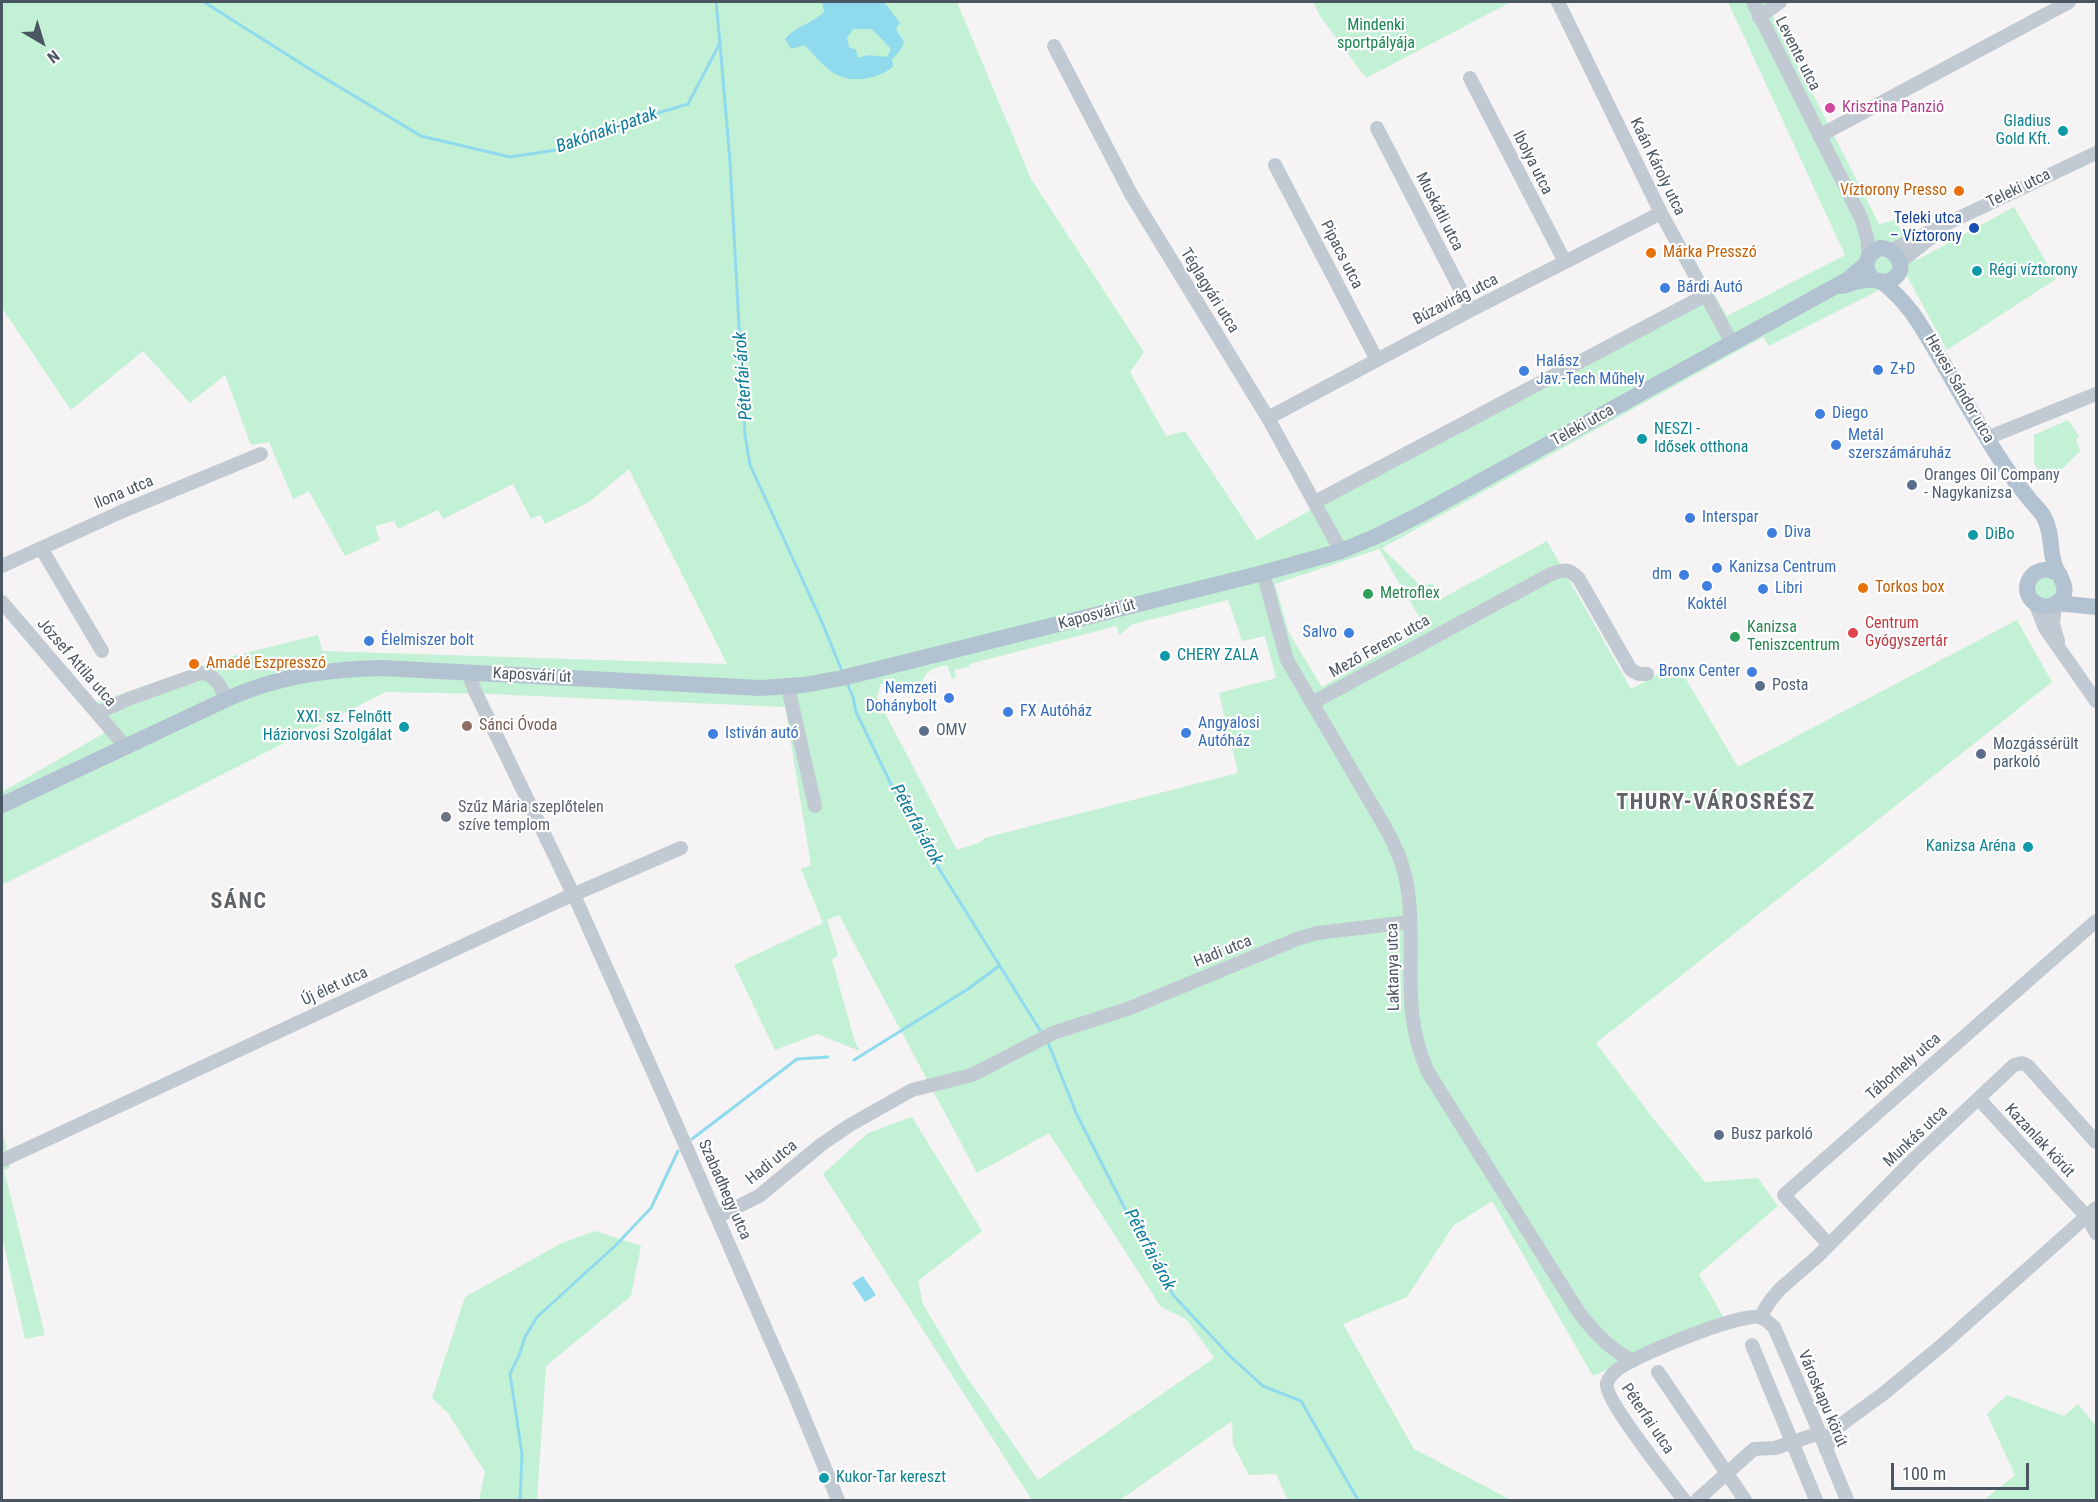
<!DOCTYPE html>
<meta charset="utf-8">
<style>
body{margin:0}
#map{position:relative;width:2098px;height:1502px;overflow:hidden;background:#f5f3f3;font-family:"Roboto Condensed",sans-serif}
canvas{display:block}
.frame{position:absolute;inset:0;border:3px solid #4a5661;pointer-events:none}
.north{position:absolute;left:12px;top:12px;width:60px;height:60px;-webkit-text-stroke:4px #fff;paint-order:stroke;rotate:142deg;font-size:16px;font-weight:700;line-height:24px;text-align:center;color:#4a5661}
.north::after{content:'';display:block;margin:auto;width:21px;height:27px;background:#4a5661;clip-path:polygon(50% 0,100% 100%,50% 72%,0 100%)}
.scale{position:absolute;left:1891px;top:1463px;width:138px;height:27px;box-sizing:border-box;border:3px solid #4a5661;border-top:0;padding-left:8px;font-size:18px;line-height:21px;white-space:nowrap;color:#4a5661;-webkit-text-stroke:4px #fff;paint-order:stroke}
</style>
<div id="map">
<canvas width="2098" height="1502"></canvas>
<div class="frame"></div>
<div class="north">N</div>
<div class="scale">100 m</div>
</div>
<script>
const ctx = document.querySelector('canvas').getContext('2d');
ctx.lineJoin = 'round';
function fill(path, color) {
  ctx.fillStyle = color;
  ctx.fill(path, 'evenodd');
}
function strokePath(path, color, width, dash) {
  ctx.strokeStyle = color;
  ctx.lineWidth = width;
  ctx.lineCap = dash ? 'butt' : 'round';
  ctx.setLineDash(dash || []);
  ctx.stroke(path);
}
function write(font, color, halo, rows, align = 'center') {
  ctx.font = font + ' "Roboto Condensed",sans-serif';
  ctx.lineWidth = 4.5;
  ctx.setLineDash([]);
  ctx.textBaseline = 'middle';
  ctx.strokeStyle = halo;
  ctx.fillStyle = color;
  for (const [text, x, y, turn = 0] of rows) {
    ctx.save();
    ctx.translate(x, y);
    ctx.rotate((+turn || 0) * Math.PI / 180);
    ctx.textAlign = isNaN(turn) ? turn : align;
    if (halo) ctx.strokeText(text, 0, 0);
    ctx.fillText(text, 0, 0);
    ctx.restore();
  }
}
fill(new Path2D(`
 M2 2H957L1031 179 1144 352 1130 372 1166 436 1185 431 1257 540 1710 287 1727 316 1845 255 1728 2H1766L1879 224 1896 220 1917 260 2014 207 2056 279 1947 350 1907 276 1769 346 1763 337 1382 548 1420 585 1433 584 1439 600 1547 541 1631 689 1677 664 1738 767 2017 620 2052 682 1596 1043 1652 1117 1705 1182 1758 1178 1778 1206 1699 1274 1723 1317 1593 1376 1492 1201 1453 1226 1407 1297 1343 1324 1414 1449 1511 1500H1288L1276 1474 1249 1475 1233 1445 1232 1421 1120 1500H1032L823 1174 868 1133 912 1117 982 1231 918 1281 923 1304 962 1370 1038 1480 1214 1358 1187 1320 1161 1307 1049 1133 977 1173 839 915 827 920 838 955 832 960 855 1042 860 1051 817 1034 775 1050 734 965 823 923 801 869 811 865 785 707 489 694 386 692 2 885V792L106 732 83 707 225 658 318 635 322 651 727 664 629 469 589 502 545 524 540 515 531 519 513 484 443 519 438 510 398 529 394 521 375 526 380 540 345 556 309 491 293 499 269 442 251 445 225 375 190 403 143 351 71 410 2 308ZM1379 549 1427 630 1418 628 1410 633 1409 638 1322 687 1289 633 1275 584ZM1228 600 1242 641 1265 636 1276 678 1219 693 1238 773 984 838 981 842 957 850 878 700 877 697 881 684 886 683 896 687 923 681C925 670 937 667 947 665L952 679 956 677 954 670 970 667 969 664 1117 626 1119 635 1133 624Z
 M1313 2H1511L1366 78 1320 16Z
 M2068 420 2079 436 2076 439 2080 451 2048 483 2034 464V435Z
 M2042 577 2052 578 2058 588 2054 597 2042 600 2034 590 2035 583Z
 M2 1127 10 1168 4 1170 45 1335 25 1339 2 1236Z
 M595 1231 641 1246 631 1296 546 1366 537 1500H479L485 1472 448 1413 432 1398 465 1297 562 1243Z
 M2007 1395 2064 1416 2078 1404 2096 1426V1500H1984L2015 1475 1987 1414Z`), '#c3f1d5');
fill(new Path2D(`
 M822 2H884L900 23 896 29 904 42 900 51 892 59 893 67C877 79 850 85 832 72 822 65 813 54 805 45L791 49 785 39C795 27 812 23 824 12ZM853 29H872L891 49 887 57 868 55 858 58 856 50 849 47 847 38Z
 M863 1276 876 1295 865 1302 852 1283Z`), '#90daee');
strokePath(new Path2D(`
 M204 2 316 73 421 136 510 157 569 148 628 122 688 104 720 43 716 2
 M720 43 730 162 745 435 750 465 821 620 842 671
 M847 683 853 697 856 712 891 784 928 851 1043 1035
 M1047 1040 1077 1115 1122 1203 1173 1295 1230 1356 1263 1386 1301 1401 1358 1500
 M854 1060 968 989 999 966
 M692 1139 797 1059 828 1057
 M520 1500 522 1454 510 1374 520 1353 525 1337 537 1317 615 1246 651 1208 678 1151`), '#90daee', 3);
strokePath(new Path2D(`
 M1558 2 1661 213 1732 343
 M1753 2 1861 218 1867 237 1869 256
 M1759 17 1780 2
 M1054 46 1131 194 1268 418 1341 551
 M1470 78 1565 262
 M1377 128 1471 310
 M1819 136 2069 2
 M1275 165 1377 360
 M1891 250 2096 153
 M1900 262 1932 237
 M1268 418 1471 310 1661 213
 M1987 438 2096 394
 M1315 502 1706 295
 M41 548 102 651
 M2 566 123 511 261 454
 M1263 573 1287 660 1385 827C1397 848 1405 868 1408 891 1417 956 1399 1008 1428 1072L1578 1311C1593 1331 1610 1350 1633 1361
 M2 602 125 746
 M2035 603 2045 628 2096 701
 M2055 604 2053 624 2058 641
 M468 672 475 691 578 904 670 1110 796 1398 838 1500
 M788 687 815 806
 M1312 703 1551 574C1564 569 1569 568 1579 579L1631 670 1639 674H1647
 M98 713 126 700 201 673C215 674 221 687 226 699
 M1979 1099 2087 1217 2096 1233
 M3 1160 561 900 681 848
 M717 1217 759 1196 822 1144 850 1125 912 1090 972 1075 1053 1033 1130 1008 1297 939 1317 933 1410 922
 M1829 1245 1784 1195 2096 921
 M1760 1317 1770 1301 1780 1289 1818 1256 1914 1159 2014 1065 2022 1063 2028 1066 2096 1142
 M1752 1345 1816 1500
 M1658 1372 1745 1500
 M1826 1450 1831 1435 1835 1429 1883 1394 1941 1346 2096 1208
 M1684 1500C1672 1484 1603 1398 1607 1383 1609 1378 1614 1372 1618 1369 1636 1355 1738 1314 1759 1317 1765 1318 1769 1323 1774 1327L1813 1417 1847 1500
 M1697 1500 1754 1449 1775 1448 1820 1433`), '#c1cad2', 14);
strokePath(new Path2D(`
 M1882 282C1914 307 1924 332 1944 365 1956 386 1968 407 1981 428 1995 453 2012 478 2030 500 2035 506 2040 510 2044 517 2053 534 2049 550 2055 566 2060 578 2072 591 2058 602 2052 607 2043 608 2037 604 2014 591 2035 557 2060 575
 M1843 286C1852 283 1863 279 1872 280 1879 280 1884 284 1891 280 1910 271 1897 248 1880 248 1865 254 1862 269 1874 280
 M2057 603 2096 607
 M2 805 229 698C279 676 328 669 382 668L760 688 804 685 842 678 1263 573 1341 551 1379 535 1421 514 1847 280 1866 264`), '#b3c2d1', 16);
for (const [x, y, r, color] of [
 [1830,108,6,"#d1479c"],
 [2063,131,6,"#0f9aa8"],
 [1959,191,6,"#e8710a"],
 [1974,228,6,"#1a4fb4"],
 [1651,253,6,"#e8710a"],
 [1977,271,6,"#0f9aa8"],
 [1665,288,6,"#3f7fe0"],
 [1878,370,6,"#3f7fe0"],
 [1524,371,6,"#3f7fe0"],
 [1820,414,6,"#3f7fe0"],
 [1642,439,6,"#0f9aa8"],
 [1836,445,6,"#3f7fe0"],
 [1912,485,6,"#5c6f8a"],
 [1690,518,6,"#3f7fe0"],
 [1772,533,6,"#3f7fe0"],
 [1973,535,6,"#0f9aa8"],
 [1717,568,6,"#3f7fe0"],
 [1684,575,6,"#3f7fe0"],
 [1707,586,6,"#3f7fe0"],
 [1863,588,6,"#e8710a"],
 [1763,589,6,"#3f7fe0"],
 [1368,594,6,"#2e9e5b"],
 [1349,633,6,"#3f7fe0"],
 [1853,633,6,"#e0444e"],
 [1735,637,6,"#2e9e5b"],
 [369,641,6,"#3f7fe0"],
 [1165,656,6,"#0f9aa8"],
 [194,664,6,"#e8710a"],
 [1752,672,6,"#3f7fe0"],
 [1760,686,6,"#5c6f8a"],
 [949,698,6,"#3f7fe0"],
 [1008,712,6,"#3f7fe0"],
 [467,726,6,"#8d6e63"],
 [404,727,6,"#0f9aa8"],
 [924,731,6,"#5c6f8a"],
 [1186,733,6,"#3f7fe0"],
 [713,734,6,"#3f7fe0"],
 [1981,754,6,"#5c6f8a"],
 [446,817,6,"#6b7280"],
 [2028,847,6,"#0f9aa8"],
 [1719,1135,6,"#5c6f8a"],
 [824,1478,6,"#0f9aa8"]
]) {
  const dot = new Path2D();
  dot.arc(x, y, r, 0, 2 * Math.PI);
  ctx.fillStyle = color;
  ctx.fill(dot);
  strokePath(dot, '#fff', 2);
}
write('16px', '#17864f', '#fff', [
 ["Mindenki",1376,26],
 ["sportpályája",1376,44]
]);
write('16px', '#4a5661', '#fff', [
 ["Levente utca",1797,54,63],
 ["Ibolya utca",1532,163,63],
 ["Kaán Károly utca",1657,167,64],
 ["Teleki utca",2019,189,-26],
 ["Muskátli utca",1439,212,63],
 ["Pipacs utca",1341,255,63],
 ["Téglagyári utca",1209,291,58],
 ["Búzavirág utca",1456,300,-27],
 ["Hevesi Sándor utca",1959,389,60],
 ["Teleki utca",1583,426,-29],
 ["Ilona utca",124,493,-23],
 ["Kaposvári út",1097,615,-15],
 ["Mező Ferenc utca",1380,647,-29],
 ["József Attila utca",76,663,49],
 ["Kaposvári út",532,676,3],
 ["Hadi utca",1223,952,-22],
 ["Laktanya utca",1394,967,-91],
 ["Új élet utca",335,987,-25],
 ["Táborhely utca",1904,1067,-41],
 ["Munkás utca",1916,1137,-43],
 ["Kazanlak körút",2039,1141,47],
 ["Hadi utca",772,1163,-39],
 ["Szabadhegy utca",724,1190,66],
 ["Városkapu körút",1822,1399,67],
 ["Péterfai utca",1647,1419,56]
]);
write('16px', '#b23c85', '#fff', [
 ["Krisztina Panzió",1842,108]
], 'left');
write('16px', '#0d838f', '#fff', [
 ["Gladius",2051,122,"right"],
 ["Gold Kft.",2051,140,"right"],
 ["Régi víztorony",1989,271],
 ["NESZI -",1654,430],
 ["Idősek otthona",1654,448],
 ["DiBo",1985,535],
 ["CHERY ZALA",1177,656],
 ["XXI. sz. Felnőtt",392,718,"right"],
 ["Háziorvosi Szolgálat",392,736,"right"],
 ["Kanizsa Aréna",2016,847,"right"],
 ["Kukor-Tar kereszt",836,1478]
], 'left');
write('16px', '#c56008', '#fff', [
 ["Víztorony Presso",1947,191,"right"],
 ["Márka Presszó",1663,253],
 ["Torkos box",1875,588],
 ["Amadé Eszpresszó",206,664]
], 'left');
write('16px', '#164399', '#fff', [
 ["Teleki utca",1962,219],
 ["– Víztorony",1962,237]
], 'right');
write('16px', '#366cbe', '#fff', [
 ["Bárdi Autó",1677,288],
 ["Halász",1536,362],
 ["Jav.-Tech Műhely",1536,380],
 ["Z+D",1890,370],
 ["Diego",1832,414],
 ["Metál",1848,436],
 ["szerszámáruház",1848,454],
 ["Interspar",1702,518],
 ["Diva",1784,533],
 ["Kanizsa Centrum",1729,568],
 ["dm",1672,575,"right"],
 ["Libri",1775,589],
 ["Koktél",1707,605,"center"],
 ["Salvo",1337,633,"right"],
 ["Élelmiszer bolt",381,641],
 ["Bronx Center",1740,672,"right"],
 ["Nemzeti",937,689,"right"],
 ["Dohánybolt",937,707,"right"],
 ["FX Autóház",1020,712],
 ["Angyalosi",1198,724],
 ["Autóház",1198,742],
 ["Istiván autó",725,734]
], 'left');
write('16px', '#4e5e75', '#fff', [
 ["Oranges Oil Company",1924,476],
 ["- Nagykanizsa",1924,494],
 ["Posta",1772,686],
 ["OMV",936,731],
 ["Mozgássérült",1993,745],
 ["parkoló",1993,763],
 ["Busz parkoló",1731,1135]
], 'left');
write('16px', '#27864d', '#fff', [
 ["Metroflex",1380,594],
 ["Kanizsa",1747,628],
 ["Teniszcentrum",1747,646]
], 'left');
write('16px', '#be3a42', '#fff', [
 ["Centrum",1865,624],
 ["Gyógyszertár",1865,642]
], 'left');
write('16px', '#785e54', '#fff', [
 ["Sánci Óvoda",479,726]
], 'left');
write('16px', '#5b616d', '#fff', [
 ["Szűz Mária szeplőtelen",458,808],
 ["szíve templom",458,826]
], 'left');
write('italic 18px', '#0c7c9b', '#fff', [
 ["Bakónaki-patak",607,131,-19],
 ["Péterfai-árok",744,376,-94],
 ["Péterfai-árok",916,825,61],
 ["Péterfai-árok",1149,1250,62]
]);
ctx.letterSpacing = '1.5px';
write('bold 22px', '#5f6368', '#fff', [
 ["THURY-VÁROSRÉSZ",1716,803],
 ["SÁNC",239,902]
]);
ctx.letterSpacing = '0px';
</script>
